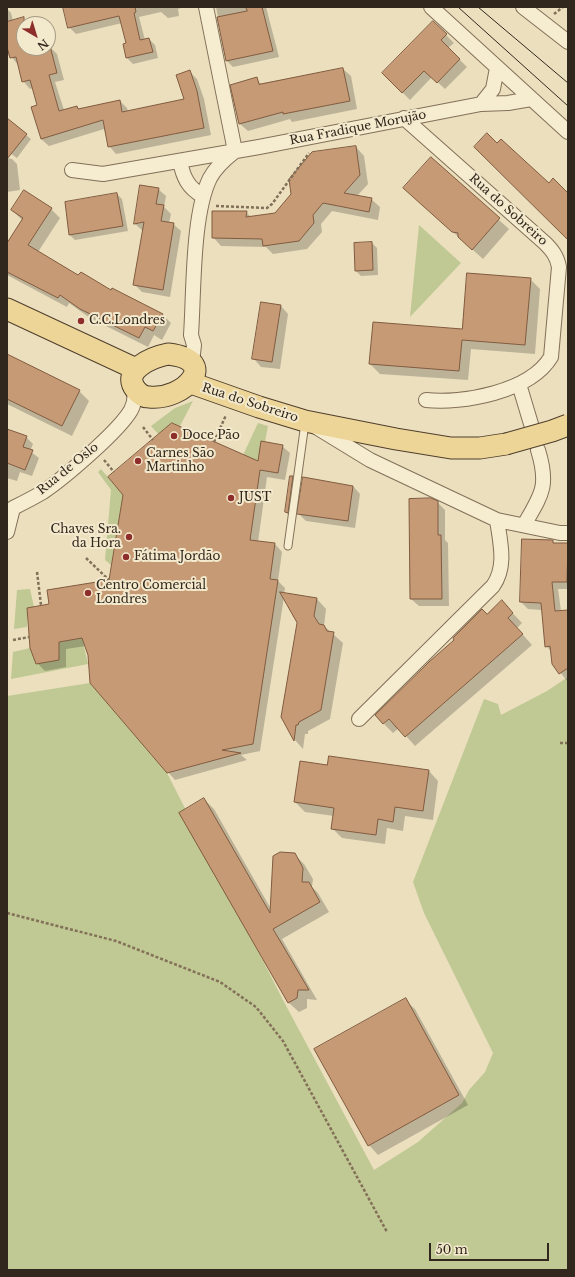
<!DOCTYPE html>
<meta charset="utf-8">
<style>
body{margin:0}
#map{position:relative;width:575px;height:1277px;overflow:hidden;background:#ebdfbe;font-family:"Libre Baskerville",serif}
canvas{display:block}
.frame{position:absolute;inset:0;border:8px solid #32271c;pointer-events:none}
.north{position:absolute;left:16px;top:16px;width:40px;height:40px;box-sizing:border-box;background:#f3e9cd;border:1px solid #a69b86;border-radius:50%;rotate:142deg;font-size:11px;font-weight:700;line-height:16px;text-align:center;color:#32271c}
.north::after{content:'';display:block;margin:auto;width:14px;height:18px;background:#8e2e2b;clip-path:polygon(50% 0,100% 100%,50% 72%,0 100%)}
.scale{position:absolute;left:429px;top:1243px;width:120px;height:18px;box-sizing:border-box;border:2px solid #32271c;border-top:0;padding-left:5px;font-size:12px;line-height:14px;white-space:nowrap;color:#32271c;-webkit-text-stroke:3px #f3e9cd;paint-order:stroke}
</style>
<div id="map">
<canvas width="575" height="1277"></canvas>
<div class="frame"></div>
<div class="north">N</div>
<div class="scale">50 m</div>
</div>
<script>
const ctx = document.querySelector('canvas').getContext('2d');
ctx.lineJoin = 'round';
function fill(path, color) {
  ctx.fillStyle = color;
  ctx.fill(path, 'evenodd');
}
function strokePath(path, color, width, dash) {
  ctx.strokeStyle = color;
  ctx.lineWidth = width;
  ctx.lineCap = dash ? 'butt' : 'round';
  ctx.setLineDash(dash || []);
  ctx.stroke(path);
}
function write(font, color, halo, rows, align = 'center') {
  ctx.font = font + ' "Libre Baskerville",serif';
  ctx.lineWidth = 4;
  ctx.setLineDash([]);
  ctx.textBaseline = 'middle';
  ctx.strokeStyle = halo;
  ctx.fillStyle = color;
  for (const [text, x, y, turn = 0] of rows) {
    ctx.save();
    ctx.translate(x, y);
    ctx.rotate((+turn || 0) * Math.PI / 180);
    ctx.textAlign = isNaN(turn) ? turn : align;
    if (halo) ctx.strokeText(text, 0, 0);
    ctx.fillText(text, 0, 0);
    ctx.restore();
  }
}
fill(new Path2D(`
 M419 225 461 263 410 317Z
 M193 401 180 426 172 423 159 435 151 426 175 408Z
 M258 423 268 426 261 462 243 455Z
 M101 469 123 495 111 565 105 560 111 490 98 472Z
 M30 589 34 607 27 608V627L14 629 17 590Z
 M82 638 88 664 11 679 13 652 30 648 37 664 59 642Z
 M568 677V1270H7V696L90 683 167 773 283 1000 374 1170 418 1142 462 1103 469 1090 485 1072 493 1053 424 913 413 882 484 699 498 704 501 715 547 691Z`), '#c0c893');
fill(new Path2D(`
 M64 7H184L178 9 179 16 168 18 161 12 139 17 145 40 149 39 155 45 158 58 133 64 127 58 124 45 127 44 122 23 76 34 69 27Z
 M216 7H266L279 57 233 67 227 61Z
 M7 9 11 13 13 21 23 19 28 24H24V48L50 47 57 54 64 80 55 82 64 110 76 107 79 109 120 101 127 108 128 111 185 100 190 72 197 79 204 99 211 135 116 154 109 146 104 129 49 146 41 139 38 106 33 88 30 89 23 81 18 65 10 55 7 56Z
 M433 22 454 43 448 48 467 67 445 89 432 77 410 100 383 73Z
 M343 69 351 76 357 109 292 122 290 119 248 131 240 124 232 86 256 79 262 85Z
 M7 120 31 139 17 158 7 151Z
 M356 147 364 156 368 184 357 196 371 199 380 207 378 220 332 211 321 224 322 232 307 249 273 254 266 247 221 246 213 237 246 212 251 217 276 214Z
 M7 158 12 159 17 164 20 190 7 192Z
 M431 159 509 229 483 259 415 198Z
 M141 186 158 189 166 196 164 207 171 214 169 223 173 224 181 231 170 297 142 292 135 285 143 231 135 224Z
 M117 194 122 199 128 231 75 240 70 235 66 202Z
 M51 209 60 218 38 252 79 277 162 314 171 323 162 340 154 335 148 347 90 318 69 303 67 307 7 275V245L22 220 12 210Z
 M372 243 377 248 378 275 361 276 356 271Z
 M530 279 540 289 535 354 471 349 468 380 380 374 370 364 463 330Z
 M281 306 288 314 280 369 261 367 254 359Z
 M7 356 79 391 89 401 72 436 7 404Z
 M7 430 26 437 33 444 30 451 39 458 32 476 20 472 17 481 7 478Z
 M282 446 290 453 285 480 267 477 258 542 275 544 282 552 278 581 285 588 284 594 317 599 326 609 324 626 343 643 330 719 308 731V734H305L303 749 295 740 282 717 298 623 284 597 260 751 241 755 247 760 175 780 168 772 89 655 86 646 66 649V667L45 671 37 663 50 605 110 580 258 462Z
 M292 477 300 484 293 519 286 512Z
 M353 486 360 494 355 528 306 521 299 514Z
 M437 502 445 510V540L448 543 449 606H419L411 599Z
 M523 540 568 544V589H558L561 611H568L567 681 553 663 552 652 546 646 542 610 528 609 521 602Z
 M502 602 522 623 517 628 532 645 415 746 399 728 393 733 384 724 487 615Z
 M328 766 429 771 438 781 433 820 405 816 403 831 387 828 385 844 342 838 332 828 334 816 305 812 295 802Z
 M204 799 214 809 271 909 294 854 304 864 313 879 312 887 318 893 329 912 282 939 317 1000 307 999V1008L299 1012 289 1003 180 813Z
 M405 1000 415 1009 468 1105 378 1155 369 1145Z`), '#0003');
const building = new Path2D(`
 M63 7H135L136 12 134 13 140 40 149 38 153 52 126 58 123 44 126 43 119 16 68 28Z
 M246 7H262L273 51 226 61 217 17 247 11Z
 M24 17V48H48L50 46 57 73 49 75 59 111 77 106 78 109 120 100 122 112 184 99 176 75 190 70 197 91 204 128 108 147 103 120 41 139 31 107 37 105 30 80 22 82 16 57 10 58 7 47V22Z
 M433 21 447 34 441 40 460 59 437 83 424 71 402 93 382 73Z
 M343 68 350 101 283 114V112L239 124 230 85 257 77 259 84Z
 M7 118 27 134 7 159Z
 M487 133 497 143 501 139 549 183 553 178 568 193V240L474 147Z
 M356 146 360 175 344 193 372 198 369 212 323 203 313 215 314 223 299 241 263 246 262 239 212 238V211H247L246 217 275 213 291 194 289 179 312 152Z
 M431 157 500 218 472 250 458 237V233L452 232 403 188Z
 M140 185 159 188 156 204 164 205 161 221 174 223 163 290 133 285 144 222 134 224Z
 M24 190 52 208 28 245 78 275 81 272 111 290 112 288 163 314 153 331 145 327 139 338 80 309 60 295 58 298 7 272V243L23 218 11 210Z
 M117 193 123 226 69 235 65 202Z
 M372 242 373 270 355 271 354 243Z
 M467 273 531 278 525 345 462 340 459 371 369 364 373 322 462 329Z
 M261 302 281 305 272 362 252 359Z
 M7 354 80 390 62 426 7 399Z
 M172 423 258 461 261 441 283 445 278 473 260 470 250 540 275 543 270 579 278 580 253 744 222 750 241 753 167 773 90 683 88 655 82 638 59 642V660L36 664 30 648 27 608 49 604 47 590 109 580 123 495 108 477Z
 M7 429 27 436 23 447 33 450 25 470 7 463Z
 M290 476H293L288 513 285 512Z
 M303 477 353 486 348 521 297 514Z
 M431 498 438 501V535H441L442 599H410L409 499Z
 M522 539 553 540V543H568L567 582H552L555 611 568 610V668L559 674 552 664 550 646 545 647 541 603 520 602Z
 M280 592 317 598 314 616 319 624 324 625 327 631 334 632 321 710 299 722 298 725H296L294 741 281 717 297 623Z
 M502 600 513 613 508 618 523 634 405 737 389 719 383 724 375 715 430 661 454 640 453 638 482 609 487 614Z
 M329 756 429 770 423 811 395 807 393 822 378 819 376 835 331 829 334 808 294 802 300 761 327 765Z
 M204 798 270 913 273 856 280 852 295 853 303 868 302 882H309L320 902 273 929 309 990H298L297 998 288 1003 179 813Z
 M406 998 459 1095 368 1146 314 1049Z`);
fill(building, '#c79a76');
strokePath(building, '#805b3f', 1);
const lane = new Path2D(`
 M288 546 305 423`);
const street = new Path2D(`
 M206 7 235 151
 M431 7 568 132
 M523 7 568 42
 M481 104 493 89 497 68
 M404 118 545 243C552 250 557 256 559 267L551 357C530 392 462 404 426 400
 M180 161C183 177 188 188 203 196
 M72 170 103 174 259 147 481 104 508 103 531 99
 M192 362 194 345 191 335C194 293 192 214 210 178 216 167 225 159 234 152
 M519 384 531 424
 M316 427 370 460 497 520 560 533H568
 M524 525C542 494 549 486 538 450
 M7 532 13 508C23 503 33 498 43 492 64 478 119 431 131 410 135 402 136 395 133 386
 M359 719 493 586C507 566 500 542 497 520`);
const primary = new Path2D(`
 M7 309 136 369
 M168 354C222 360 184 401 149 397 144 397 139 394 136 390 120 370 153 357 168 354Z
 M191 383 259 407 305 421 396 439 451 448H480L506 444`);
strokePath(lane, '#827058', 9);
strokePath(street, '#827058', 16);
strokePath(primary, '#4f3e2c', 23);
strokePath(new Path2D(`
 M554 14 563 7
 M216 206 267 208 272 204 309 153
 M143 427 153 440
 M214 442 226 415
 M104 460 114 472
 M86 558 109 580
 M37 572 41 605
 M13 640 29 637
 M560 743H568
 M7 913 116 941 220 982 256 1007 283 1041 387 1232`), '#827058', 2.5, [3, 2]);
strokePath(lane, '#f6ecd0', 7);
strokePath(street, '#f6ecd0', 14);
strokePath(primary, '#edd597', 21);
strokePath(new Path2D(`
 M458 7 568 106
 M478 7 568 83`), '#32271c', 1);
const primaryBridge = new Path2D(`
 M506 444 552 431 568 425`);
strokePath(primaryBridge, '#4f3e2c', 23, []);
strokePath(primaryBridge, '#edd597', 21);
for (const [x, y, r, color] of [
 [81,321,4,"#8e2e2b"],
 [174,436,4,"#8e2e2b"],
 [138,461,4,"#8e2e2b"],
 [231,498,4,"#8e2e2b"],
 [129,537,4,"#8e2e2b"],
 [126,557,4,"#8e2e2b"],
 [88,593,4,"#8e2e2b"]
]) {
  const dot = new Path2D();
  dot.arc(x, y, r, 0, 2 * Math.PI);
  ctx.fillStyle = color;
  ctx.fill(dot);
  strokePath(dot, '#f3e9cd', 1.5);
}
write('12px', '#32271c', '#f3e9cd', [
 ["Rua Fradique Morujão",358,128,-11],
 ["Rua do Sobreiro",508,210,42],
 ["Rua do Sobreiro",250,403,18],
 ["Rua de Oslo",68,469,-39]
]);
write('12px', '#32271c', '#f3e9cd', [
 ["C.C.Londres",89,321],
 ["Doce Pão",182,436],
 ["Carnes São",146,454],
 ["Martinho",146,468],
 ["JUST",239,498],
 ["Chaves Sra.",121,530,"right"],
 ["da Hora",121,544,"right"],
 ["Fátima Jordão",134,557],
 ["Centro Comercial",96,586],
 ["Londres",96,600]
], 'left');
</script>
